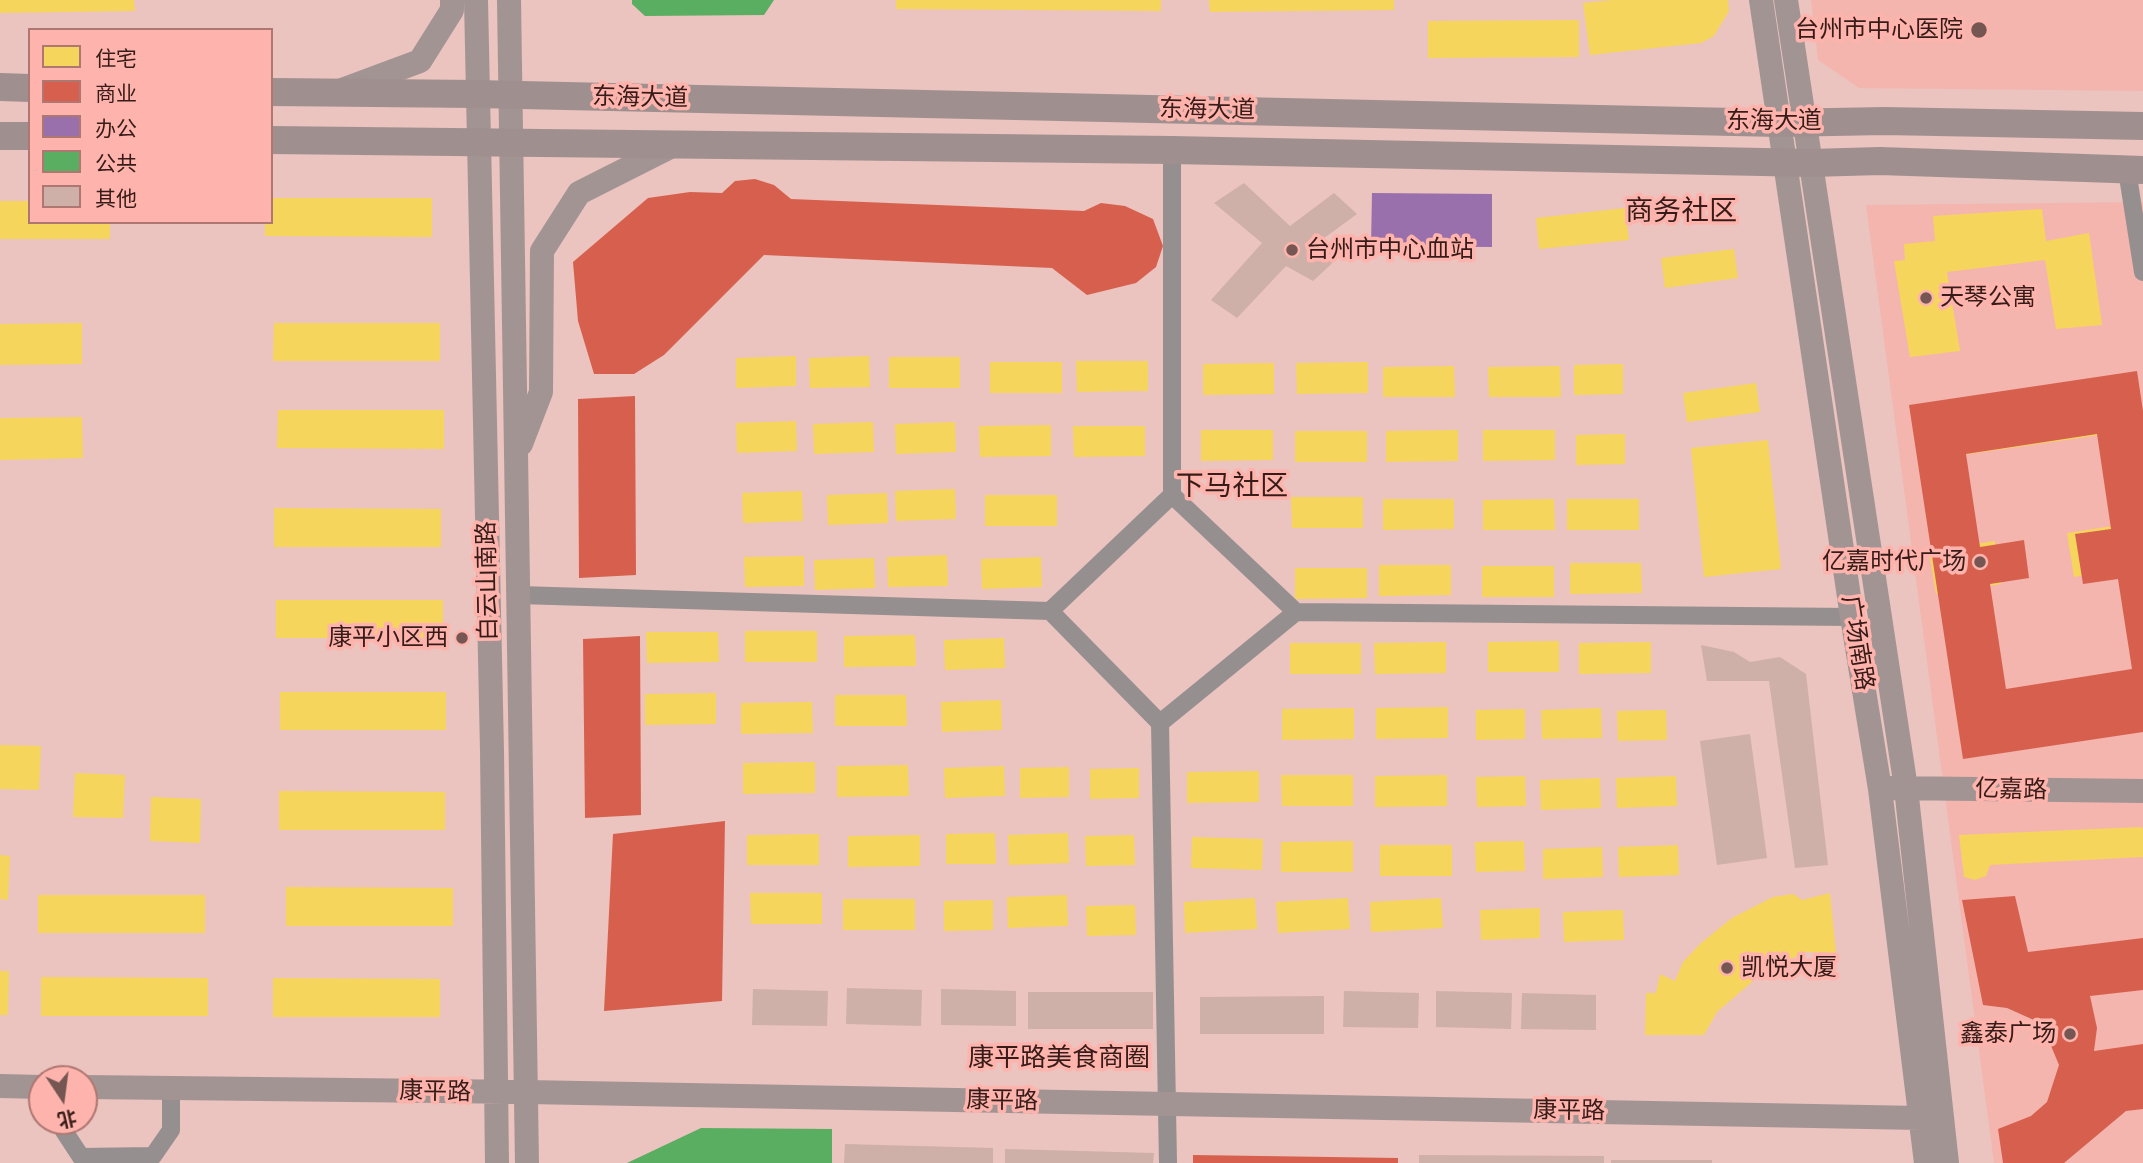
<!DOCTYPE html>
<meta charset="utf-8">
<style>
body{margin:0}
#map{position:relative;width:2143px;height:1163px;overflow:hidden;background:#ebc3bf;font-family:Rubik,"Noto Sans SC",sans-serif}
canvas{display:block}
.legend{position:absolute;left:28px;top:28px;width:245px;height:196px;box-sizing:border-box;background:#feb4ac;border:2px solid #ae7771;margin:0;padding:9px 12px;list-style:none;font-size:21px;color:#361b18}
.legend li{display:flex;align-items:center;gap:14px;height:35px}
.legend b{width:35px;border:2px solid #ae7771}
.north{position:absolute;left:28px;top:1065px;width:70px;height:70px;box-sizing:border-box;background:#feb4ac;border:2px solid #ae7771;border-radius:50%;rotate:167deg;font-size:19px;font-weight:700;line-height:28px;text-align:center;color:#361b18}
.north::after{content:'';display:block;margin:auto;width:24px;height:32px;background:#755652;clip-path:polygon(50% 0,100% 100%,50% 72%,0 100%)}
</style>
<div id="map">
<canvas width="2143" height="1163"></canvas>
<ul class="legend">
<li><b style="height:19px;background:#f6d55c"></b>住宅</li>
<li><b style="height:19px;background:#d6604d"></b>商业</li>
<li><b style="height:19px;background:#9970ab"></b>办公</li>
<li><b style="height:19px;background:#5aae61"></b>公共</li>
<li><b style="height:19px;background:#ceb0a9"></b>其他</li>
</ul>
<div class="north">北</div>
</div>
<script>
const ctx = document.querySelector('canvas').getContext('2d');
ctx.lineJoin = 'round';
function fill(path, color) {
  ctx.fillStyle = color;
  ctx.fill(path, 'evenodd');
}
function strokePath(path, color, width, dash) {
  ctx.strokeStyle = color;
  ctx.lineWidth = width;
  ctx.lineCap = dash ? 'butt' : 'round';
  ctx.setLineDash(dash || []);
  ctx.stroke(path);
}
function write(font, color, halo, rows, align = 'center') {
  ctx.font = font + ' Rubik,"Noto Sans SC",sans-serif';
  ctx.lineWidth = 7;
  ctx.setLineDash([]);
  ctx.textBaseline = 'middle';
  ctx.strokeStyle = halo;
  ctx.fillStyle = color;
  for (const [text, x, y, turn = 0] of rows) {
    ctx.save();
    ctx.translate(x, y);
    ctx.rotate((+turn || 0) * Math.PI / 180);
    ctx.textAlign = isNaN(turn) ? turn : align;
    if (halo) ctx.strokeText(text, 0, 0);
    ctx.fillText(text, 0, 0);
    ctx.restore();
  }
}
fill(new Path2D(`
 M1811 0H2143V91L1859 88 1818 60Z
 M2143 202V1163H1994L1866 205Z`), '#f4b5ae');
fill(new Path2D(`
 M0 0H134L135 11 0 13Z
 M896 0H1161V11L896 9Z
 M1209 0H1394V10L1210 12Z
 M1613 0H1728L1729 11 1714 36 1701 43 1590 55 1583 3Z
 M1579 20V57L1428 58V21Z
 M271 198H432V237L265 236V222H271Z
 M0 201H30V222H110V239H0Z
 M1625 208 1629 240 1539 249 1536 218Z
 M2042 209 2046 241 2089 233 2102 325 2056 329 2045 260 1947 272 1960 351 1910 357 1894 261 1905 260 1904 244 1935 241 1933 216Z
 M1734 249 1738 278 1665 288 1661 258Z
 M82 323V364L0 365V324Z
 M274 323H440V361H273Z
 M796 356V386L736 388V358Z
 M869 356 870 387 810 388 809 358Z
 M889 357H960V388H889Z
 M1076 361H1148V391L1077 392Z
 M990 362H1062V393H990Z
 M1368 362V393L1297 394 1296 363Z
 M1274 363V394L1203 395V364Z
 M1623 364V394L1574 395V365Z
 M1454 366 1455 397H1383V367Z
 M1560 366 1561 397H1489L1488 367Z
 M1756 383 1760 412 1687 422 1683 393Z
 M2113 388 2120 432 1928 460 1921 417Z
 M278 410H444V449L277 448Z
 M82 417 83 458 0 460V418Z
 M796 421 797 451 737 453 736 423Z
 M873 422 874 452 814 454 813 424Z
 M955 422 956 452 896 454 895 424Z
 M1051 425V456L980 457 979 426Z
 M1073 426H1145V456L1074 457Z
 M1201 430H1273V460L1201 461Z
 M1458 430V461L1386 462V431Z
 M1483 430H1555V460L1483 461Z
 M1295 431H1367V462H1295Z
 M1625 434V464L1576 465V435Z
 M1768 440 1781 569 1704 577 1691 448Z
 M955 489 956 519 896 521 895 491Z
 M802 491 803 521 743 523 742 493Z
 M887 493 888 523 828 525 827 495Z
 M985 495H1057V526H985Z
 M1291 497H1363V528H1292Z
 M1383 499H1454V529L1383 530Z
 M1554 499 1555 530H1483V500Z
 M1567 499H1639V530H1567Z
 M274 508 441 509V547H274Z
 M2133 523 2139 566 2074 577 2067 533Z
 M1995 541 2001 584 1936 594 1929 551Z
 M947 555 948 586 888 587 887 557Z
 M804 556V586L745 587 744 557Z
 M1041 557 1042 587 982 589 981 559Z
 M874 558 875 588 815 590 814 560Z
 M1570 563H1641L1642 593 1570 594Z
 M1379 565H1451V595L1379 596Z
 M1482 566H1554V597H1482Z
 M1295 568H1367V598L1295 599Z
 M276 600H443V638H276Z
 M745 631H817V662H745Z
 M646 632H718L719 662 647 663Z
 M915 635 916 666 844 667V636Z
 M1004 638 1005 668 945 670 944 640Z
 M1559 641V672H1488V642Z
 M1446 642V673L1375 674 1374 643Z
 M1651 642V673L1579 674V643Z
 M1290 643H1361V674H1290Z
 M2143 675V719L1968 745 1962 702Z
 M280 692H446V730H280Z
 M716 693V724L645 725V694Z
 M835 695H906L907 726H835Z
 M1001 700 1002 730 942 732 941 702Z
 M812 702 813 733 741 734V703Z
 M1448 707V738L1376 739V708Z
 M1354 708V739L1282 740V709Z
 M1601 708 1602 738 1542 739 1541 710Z
 M1525 709V739L1476 740V710Z
 M1666 710 1667 740 1618 741 1617 711Z
 M0 745 41 746 39 790 0 789Z
 M815 762V793L743 794V763Z
 M908 765 909 796 837 797V766Z
 M1004 766 1005 796 945 798 944 768Z
 M1069 767V797L1020 798V768Z
 M1139 768V798L1090 799V769Z
 M1259 771V802L1187 803V772Z
 M75 773 125 775 123 818 73 817Z
 M1281 775H1353V806H1282Z
 M1447 775V806L1375 807V776Z
 M1525 776 1526 806 1477 807 1476 777Z
 M1676 776 1677 806 1617 808 1616 778Z
 M1600 778 1601 808 1541 810 1540 780Z
 M279 791 445 792V830H279Z
 M151 797 201 799 200 843 150 841Z
 M2140 827 2143 828V857L1990 865 1986 876 1975 880 1964 877 1959 835Z
 M995 833 996 864H946V834Z
 M1068 833 1069 863 1009 865 1008 835Z
 M819 834V865H747V835Z
 M920 835V866L848 867V836Z
 M1134 835 1135 865 1086 866 1085 836Z
 M1192 837 1263 839 1262 870 1191 868Z
 M1353 841V872H1281V842Z
 M1524 841 1525 871 1476 872 1475 842Z
 M1380 845H1452V876H1380Z
 M1678 845 1679 875 1619 877 1618 847Z
 M1602 847 1603 877 1543 879V849Z
 M0 855 10 856 8 900 0 899Z
 M286 887 453 888V926H286Z
 M750 893H822V924H751Z
 M1830 893 1836 953 1805 952 1760 975 1717 1012 1704 1035H1645L1646 993H1656L1660 974 1675 981 1683 962 1701 943 1732 918 1773 897 1793 894 1802 900Z
 M38 895H205V933H38Z
 M1067 895 1068 926 1008 928 1007 897Z
 M1255 898 1257 929 1185 933 1184 902Z
 M1348 898 1350 929 1278 933 1276 902Z
 M1441 898 1443 928 1371 932 1370 902Z
 M843 899H915V930H843Z
 M993 900V930L944 931V901Z
 M1135 905 1136 935 1087 936 1086 906Z
 M1540 908V938L1481 940 1480 910Z
 M1623 910 1624 940 1564 942 1563 912Z
 M0 971H9L8 1015H0Z
 M41 977 208 978V1016H41Z
 M273 978 440 979V1017H273Z`), '#f6d55c');
fill(new Path2D(`
 M755 179 774 185 791 199 1084 211 1101 203 1125 206 1153 219 1163 246 1156 267 1136 283 1087 295 1052 268 764 255 664 355 634 374H594L578 321 573 262 648 198 690 192 722 193 735 181Z
 M2137 371 2143 411V732L1963 759 1909 405ZM2097 434 2111 529 2075 534 2083 584 2118 579 2132 669 2006 689 1990 584 2029 578 2024 540 1980 547 1966 454Z
 M635 396 636 575 579 578 578 399Z
 M640 636 641 815 585 818 583 639Z
 M725 821 722 1001 604 1011 613 834Z
 M2015 896 2028 952 2143 938V990L2090 996 2097 1028 2094 1051 2143 1044V1109L2126 1111 2064 1163H2003L1998 1129 2031 1116 2047 1102 2059 1065 2049 1041 2036 1021 2007 1008 1983 1005 1962 900Z
 M1193 1155 1398 1158V1163H1193Z`), '#d6604d');
fill(new Path2D(`
 M1372 193 1492 194V247L1371 246Z`), '#9970ab');
fill(new Path2D(`
 M632 0H774L764 15 645 16 632 4Z
 M701 1128 832 1129V1163H627Z`), '#5aae61');
fill(new Path2D(`
 M1244 183 1290 226 1334 193 1357 214 1316 244 1340 256 1313 281 1286 266 1237 318 1211 300 1262 243 1214 203Z
 M1701 645 1734 652 1750 662 1780 657 1806 674 1828 865 1795 868 1769 681H1707Z
 M1750 734 1767 858 1717 865 1700 741Z
 M847 988 922 990 921 1026 846 1024Z
 M753 989 828 991 827 1026 752 1025Z
 M941 989 1016 991V1026L941 1025Z
 M1344 991 1419 993 1418 1028 1343 1027Z
 M1436 991 1512 993 1511 1029 1436 1027Z
 M1028 992H1153V1029H1028Z
 M1522 993 1596 995V1030L1521 1029Z
 M1324 996V1034H1200V997Z
 M845 1144 993 1148V1163H844Z
 M1005 1149 1154 1153 1153 1163H1005Z
 M1419 1155 1604 1156V1163H1419Z
 M1611 1160H1712V1163H1611Z`), '#ceb0a9');
strokePath(new Path2D(`
 M2127 170 2143 272
 M1172 495V150
 M519 595 1050 611
 M1296 612 1852 617
 M1160 723 1296 612 1172 495 1050 611 1160 723 1168 1163
 M63 1121 64 1131 81 1157 153 1156 171 1130V1088`), '#968f8f', 18);
strokePath(new Path2D(`
 M476 0 492 751 497 1163
 M509 0 527 1163
 M1761 0 1852 617 1880 789 1926 1163
 M1786 0 1906 788 1947 1163
 M342 90 420 61 452 10V0
 M521 444 541 392 542 251 579 193 676 144
 M1892 788 2143 791
 M0 1086 42 1087
 M84 1087 527 1092 1920 1118`), '#a39494', 24);
strokePath(new Path2D(`
 M0 87 30 88
 M271 92 476 94 1779 123 1885 121 2143 126
 M0 136H30
 M271 140 1172 150 1811 163 1880 161 2143 170`), '#9f908f', 28);
for (const [x, y, r, color] of [
 [1979,30,9,"#755652"],
 [1292,250,7,"#755652"],
 [1926,298,7,"#755652"],
 [1980,562,7,"#755652"],
 [462,638,7,"#755652"],
 [1727,968,7,"#755652"],
 [2070,1034,7,"#755652"]
]) {
  const dot = new Path2D();
  dot.arc(x, y, r, 0, 2 * Math.PI);
  ctx.fillStyle = color;
  ctx.fill(dot);
  strokePath(dot, '#feb4ac', 2.5);
}
write('24px', '#361b18', '#feb4ac', [
 ["台州市中心医院",1963,30],
 ["台州市中心血站",1306,250,"left"],
 ["天琴公寓",1940,298,"left"],
 ["亿嘉时代广场",1966,562],
 ["康平小区西",448,638],
 ["凯悦大厦",1741,968,"left"],
 ["鑫泰广场",2056,1034]
], 'right');
write('24px', '#361b18', '#feb4ac', [
 ["东海大道",640,98,1],
 ["东海大道",1207,110,1],
 ["东海大道",1774,121],
 ["白云山南路",488,581,-91],
 ["广场南路",1857,643,81],
 ["亿嘉路",2011,790,1],
 ["康平路",435,1092,1],
 ["康平路",1002,1101,1],
 ["康平路",1569,1111,1]
]);
write('26px', '#361b18', '#feb4ac', [
 ["康平路美食商圈",1059,1058]
]);
write('28px', '#361b18', '#feb4ac', [
 ["商务社区",1681,212],
 ["下马社区",1232,487]
]);
</script>
